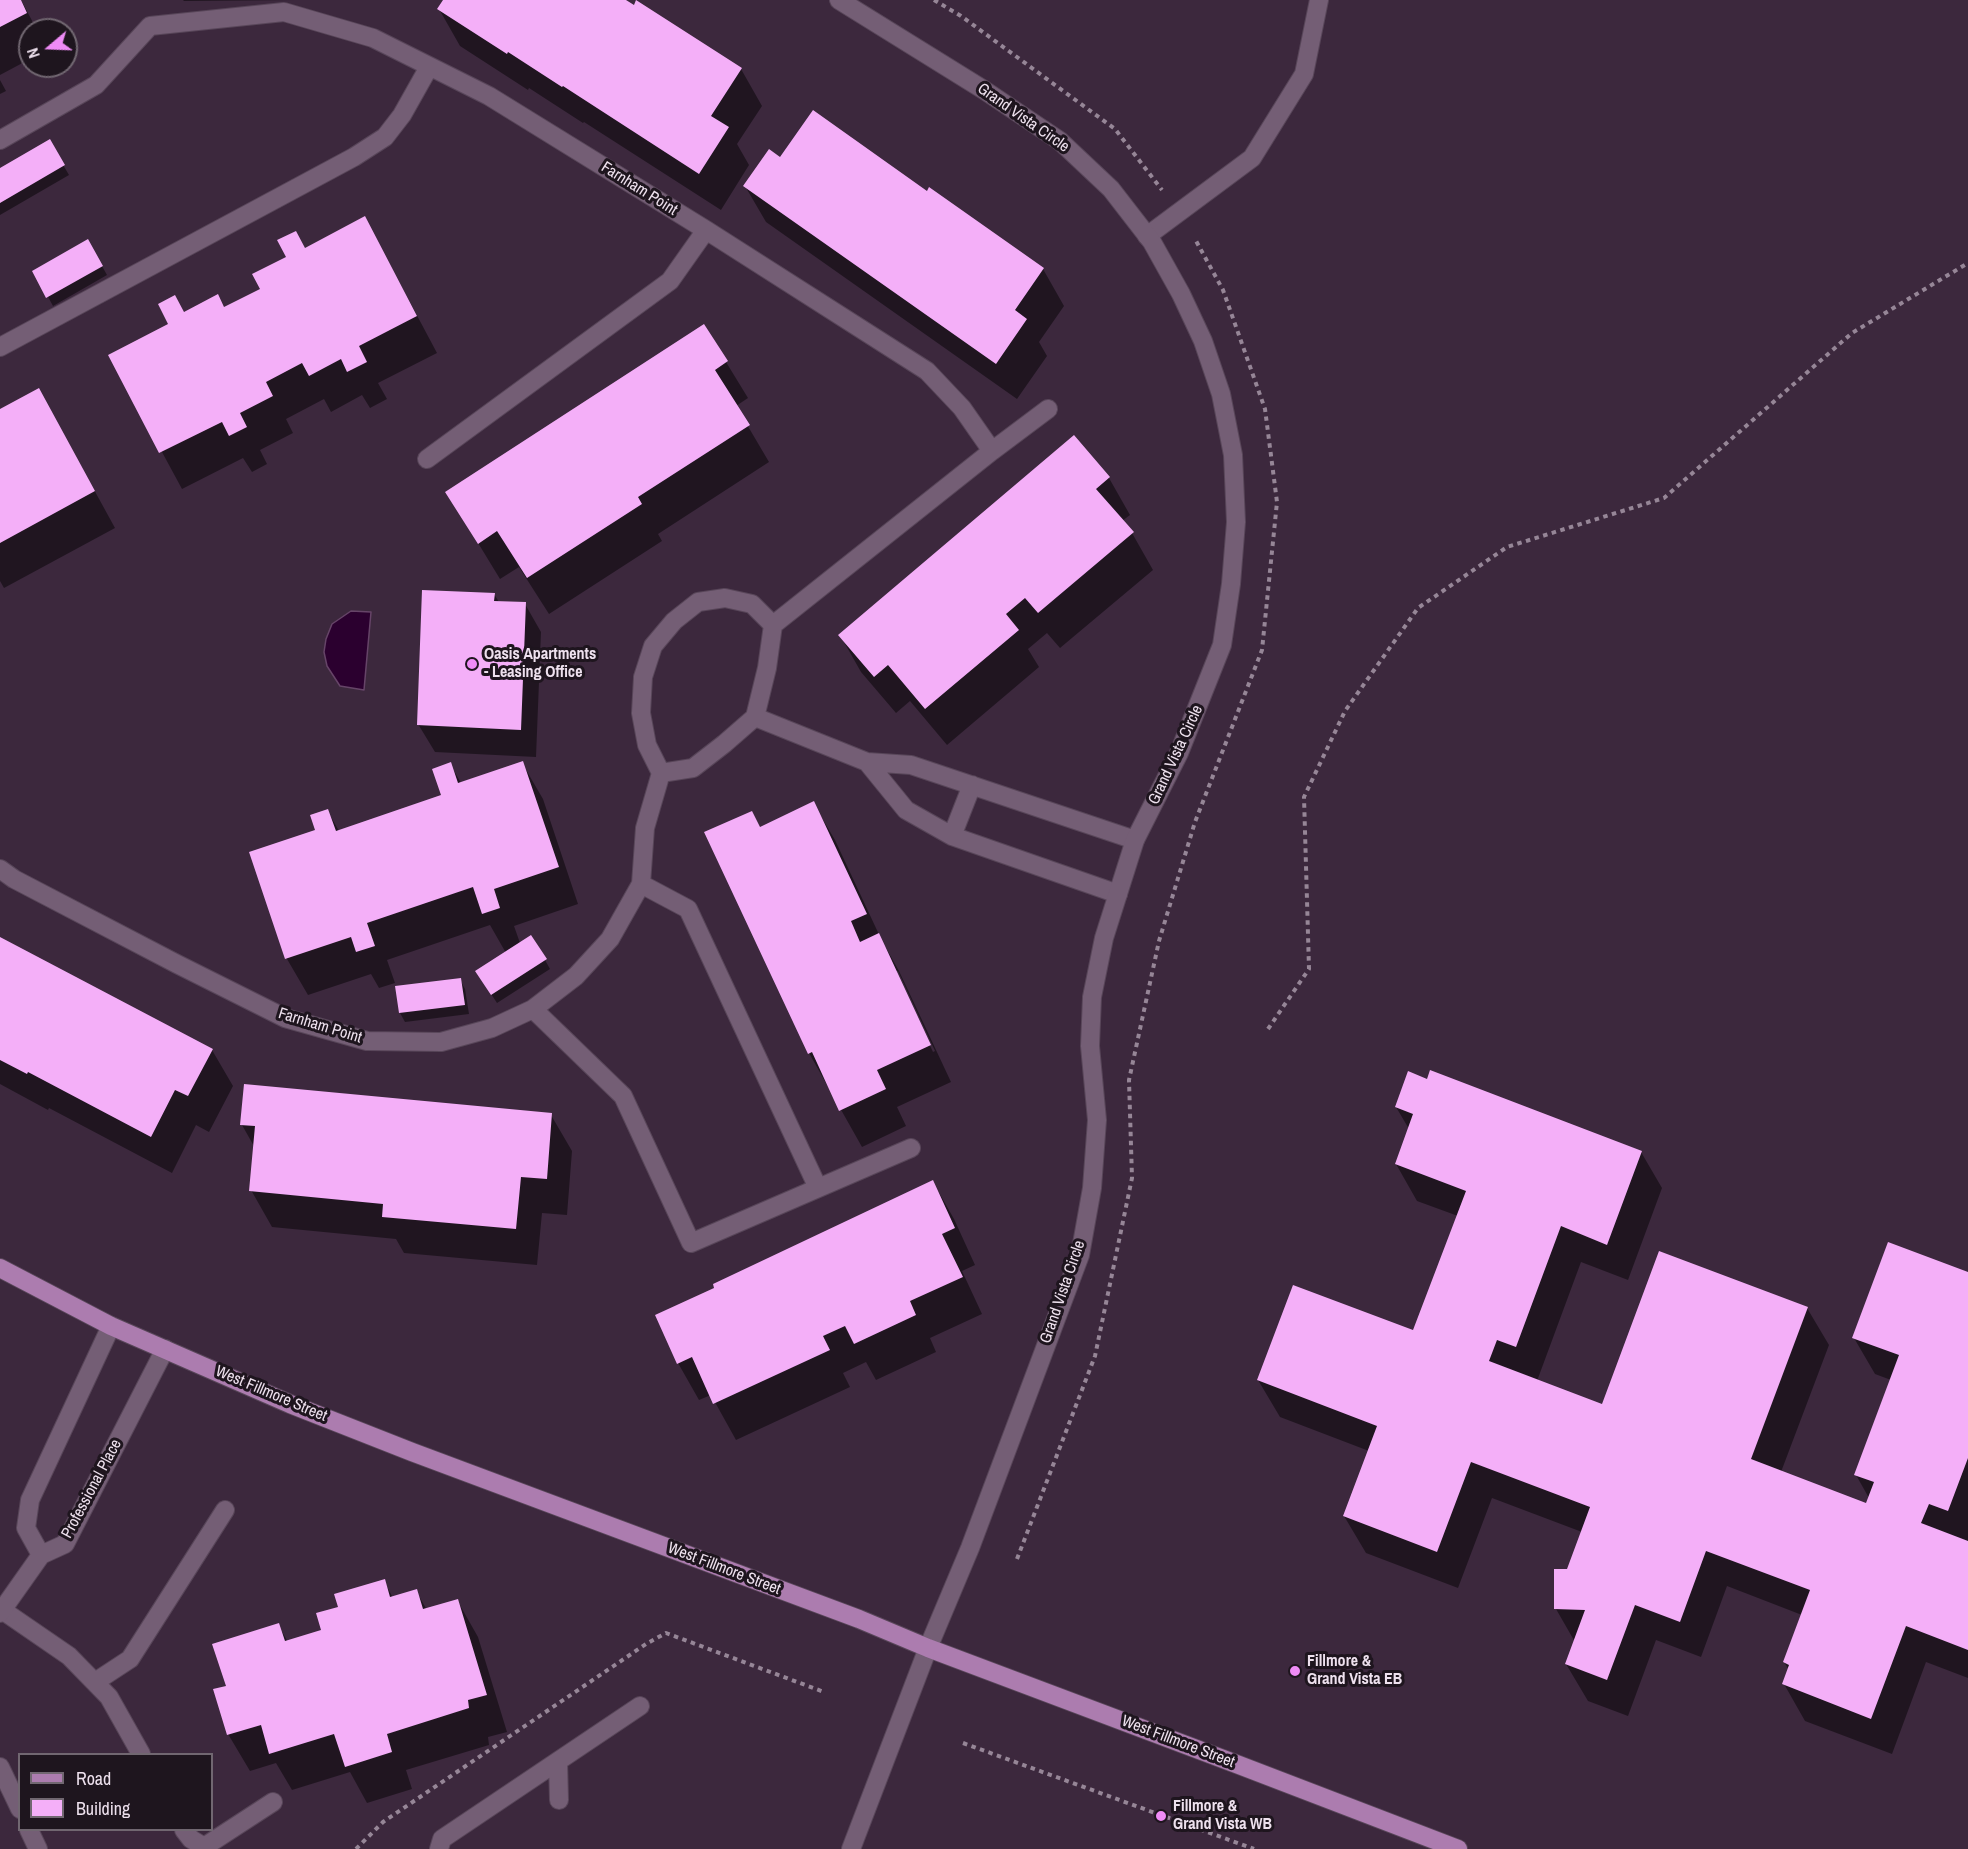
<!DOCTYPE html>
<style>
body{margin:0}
#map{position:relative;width:1968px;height:1849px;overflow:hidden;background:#3c283d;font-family:"Archivo Narrow",sans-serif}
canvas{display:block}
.legend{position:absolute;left:18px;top:1753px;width:195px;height:78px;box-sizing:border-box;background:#1e151e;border:2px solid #716771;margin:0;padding:8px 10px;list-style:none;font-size:18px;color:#eee1ee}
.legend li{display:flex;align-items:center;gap:12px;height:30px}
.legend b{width:30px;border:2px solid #716771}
.north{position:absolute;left:18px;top:18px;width:60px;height:60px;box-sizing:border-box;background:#1e151e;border:2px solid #716771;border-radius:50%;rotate:251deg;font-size:16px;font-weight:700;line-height:24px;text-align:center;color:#eee1ee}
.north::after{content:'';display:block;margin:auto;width:21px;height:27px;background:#ef8bf6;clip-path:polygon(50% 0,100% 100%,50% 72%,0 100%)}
</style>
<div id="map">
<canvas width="1968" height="1849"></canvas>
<ul class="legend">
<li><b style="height:8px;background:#ac7caf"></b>Road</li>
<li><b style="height:16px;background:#f4aff8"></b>Building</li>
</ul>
<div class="north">N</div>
</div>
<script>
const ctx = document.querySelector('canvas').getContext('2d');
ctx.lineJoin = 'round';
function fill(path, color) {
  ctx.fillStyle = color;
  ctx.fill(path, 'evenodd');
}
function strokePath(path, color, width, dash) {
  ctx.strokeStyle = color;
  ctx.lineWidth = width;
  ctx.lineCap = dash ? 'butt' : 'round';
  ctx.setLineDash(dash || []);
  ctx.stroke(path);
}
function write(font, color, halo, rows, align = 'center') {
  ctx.font = font + ' "Archivo Narrow",sans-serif';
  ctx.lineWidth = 6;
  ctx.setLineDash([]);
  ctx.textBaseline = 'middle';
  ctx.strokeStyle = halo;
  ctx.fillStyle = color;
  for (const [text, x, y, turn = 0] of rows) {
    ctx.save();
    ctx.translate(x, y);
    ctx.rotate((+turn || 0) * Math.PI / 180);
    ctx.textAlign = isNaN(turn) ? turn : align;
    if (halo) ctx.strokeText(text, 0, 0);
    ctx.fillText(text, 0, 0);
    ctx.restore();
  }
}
const water = new Path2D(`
 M351 611 371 612 364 690 340 686 327 666 324 652 326 639 332 624Z`);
fill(water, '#2b002f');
strokePath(water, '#664468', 1.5);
fill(new Path2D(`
 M0 0H21L37 30H30V59L0 75Z
 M183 0H295L184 1Z
 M445 0H623L741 69 762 106 737 144 749 165 721 210 584 122 583 123 529 88 528 90 460 46 439 9Z
 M0 80 6 91 0 94Z
 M49 141 69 175 0 215V170Z
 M780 159 1043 269 1064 306 1039 342 1047 356 1017 399 766 222 745 186Z
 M365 218 437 353 378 383 387 399 370 408 362 395 331 412 324 399 286 419 293 433 260 450 267 464 252 472 243 458 182 489 110 356 170 325 184 314 224 309 262 289 305 249Z
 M88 241 107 275 53 306 34 271Z
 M704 326 748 398 736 406 769 462 658 534 662 541 549 614 519 567 500 579 447 492Z
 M0 410 59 426 115 528 4 588 0 581Z
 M1073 437 1109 478 1130 515 1122 521 1132 533 1153 570 1060 648 1047 633 1028 649 1039 667 947 745 910 701 896 713 861 672 840 635Z
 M494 594 499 602 525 604 541 632 536 757 435 752 418 724Z
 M522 763 543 799 578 904 514 926 520 943 545 960 550 969 497 1003 482 980 506 953 490 925 387 960 395 983 379 988 371 974 308 995 287 959 251 853 317 831 327 810 339 831 443 796 450 764 461 783Z
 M813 803 835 840 882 941 899 971 951 1082 897 1107 906 1126 862 1147 809 1053 760 828ZM895 971H898L935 1051 933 1052Z
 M0 939 212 1050 233 1086 209 1132 196 1125 172 1173 49 1108 48 1110 0 1084Z
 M460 980 465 989 469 1014 405 1022 400 1013 397 987Z
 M1396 1107 1641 1152 1662 1188 1628 1280 1581 1262 1537 1381 1603 1406 1807 1308 1829 1345 1781 1472 1867 1505 1869 1498 1856 1475 1891 1380 1875 1374 1854 1338 1968 1274V1678L1926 1662 1892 1754 1805 1721 1784 1684 1789 1670 1784 1662 1802 1615 1727 1586 1701 1657 1656 1640 1628 1716 1588 1701 1566 1664 1575 1642 1556 1609 1582 1532 1492 1498 1458 1588 1366 1553 1344 1516 1369 1451 1280 1417 1258 1380 1414 1332 1458 1216 1417 1201 1396 1164 1409 1129Z
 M551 1115 572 1151 567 1215 542 1213 537 1265 404 1253 396 1239 272 1227 251 1190 255 1148 242 1125Z
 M933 1182 954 1219 975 1265 962 1271 982 1314 930 1338 936 1352 876 1380 866 1362 843 1373 850 1387 736 1440 711 1395 699 1400 678 1363 657 1316Z
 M384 1581 393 1598 416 1591 427 1610 457 1600 478 1637 507 1732 488 1737 489 1745 406 1770 412 1789 367 1803 350 1772 292 1790 276 1763 250 1771 228 1734 227 1687 278 1625 288 1642 323 1631 340 1608Z`), '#0007');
fill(new Path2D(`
 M0 0H21L27 13 0 27Z
 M443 0H626L634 5 636 0 742 68 711 116 729 127 699 174 563 86 562 87 508 52 507 54 437 9Z
 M813 110 927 191 929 187 1044 268 1015 310 1027 319 996 364 743 186 769 149 780 157Z
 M50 139 65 165 0 203V168Z
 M365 216 417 316 359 346 367 362 347 372 341 359 309 376 302 363 266 382 273 396 240 413 247 427 229 436 222 422 159 453 108 355 168 324 158 304 175 295 184 312 218 294 224 307 260 289 252 274 286 257 277 240 296 231 305 248Z
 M88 239 103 266 46 298 32 271Z
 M704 324 728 361 715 370 750 425 638 497 642 504 527 578 497 531 478 544 445 492Z
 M39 388 95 491 0 543V409Z
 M1074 435 1110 477 1096 489 1134 532 1038 613 1025 598 1006 614 1019 630 925 709 888 665 874 677 838 635Z
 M422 590 495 593 494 601 526 602 521 730 417 725Z
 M523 761 559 867 494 889 500 908 482 914 473 887 367 923 375 946 356 952 351 937 285 959 249 852 315 830 310 815 328 809 336 831 441 795 432 769 451 762 458 783Z
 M814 801 867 914 851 921 860 942 879 933 931 1045 877 1070 886 1089 839 1111 812 1052 808 1054 704 832 752 811 760 827Z
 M531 935 547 959 491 995 475 971Z
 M0 937 213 1049 188 1096 175 1090 151 1137 28 1072 27 1074 0 1060Z
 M461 978 465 1005 399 1013 395 986Z
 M1430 1070 1642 1151 1607 1245 1561 1226 1516 1347 1497 1340 1489 1361 1602 1404 1659 1251 1808 1307 1751 1459 1866 1503 1874 1482 1854 1475 1899 1355 1852 1338 1888 1242 1968 1272V1458L1948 1511 1929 1504 1921 1523 1968 1541V1650L1906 1626 1871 1719 1782 1684 1789 1665 1783 1662 1810 1590 1706 1551 1680 1622 1635 1605 1607 1680 1565 1664 1585 1610 1554 1609V1569H1567L1590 1507 1471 1462 1437 1552 1343 1516 1377 1426 1257 1380 1293 1285 1413 1330 1466 1191 1395 1164 1413 1114 1395 1107 1408 1071 1427 1079Z
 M244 1084 552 1113 547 1179 521 1177 516 1229 382 1217 383 1204 249 1191 255 1126 240 1125Z
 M933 1180 955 1228 942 1234 963 1277 910 1301 916 1315 854 1344 845 1326 823 1336 830 1350 713 1404 692 1357 677 1364 655 1315 714 1288 713 1284Z
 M385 1579 390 1597 417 1589 423 1609 458 1599 487 1695 468 1700 469 1708 387 1734 392 1752 345 1767 334 1734 269 1754 261 1725 227 1735 213 1689 226 1686 212 1644 279 1623 285 1641 321 1630 316 1613 338 1607 334 1594Z`), '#f4aff8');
const lane = new Path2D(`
 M0 140 96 85 150 26 284 12 373 38 489 96 706 230 927 371 962 408 992 451 773 625 767 668 755 717 724 744 693 768 661 773 645 828 641 884 610 939 576 976 533 1009 492 1028 441 1042 367 1041 285 1018 177 964 14 879 0 869
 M1147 236 1252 158 1304 74 1319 0
 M0 347 354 157 385 137 402 115 429 67
 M992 451 1048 409
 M427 459 670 281 706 230
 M755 717 867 762 911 765 1135 840
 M867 762 906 810 952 836 1118 894
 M661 773 647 745 641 713 643 677 653 646 674 621 698 602 725 598 752 604 773 625
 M952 836 972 785
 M641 884 688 909 818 1188
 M533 1009 623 1096 691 1243 911 1148
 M2 1610 69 1656 109 1697 141 1754
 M95 1682 130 1659 225 1510
 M558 1761 559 1800
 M0 1767 20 1809
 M29 1830 38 1849
 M184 1830 191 1839 204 1847 273 1802
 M439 1849 442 1839 640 1706
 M851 1849 928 1648`);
const street = new Path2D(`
 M839 0 984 90 1060 141 1111 189 1152 242 1181 294 1203 341 1221 394 1233 455 1236 522 1231 584 1222 645 1179 753 1135 840 1104 938 1092 997 1090 1046 1097 1120 1092 1188 1080 1255 970 1548 928 1648
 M41 1555 26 1528 30 1500 111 1326
 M0 1613 41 1555 65 1544 165 1349`);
const primary = new Path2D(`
 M0 1268 111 1326 290 1404 412 1452 859 1619 928 1648 1239 1765 1458 1849`);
strokePath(lane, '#584659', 20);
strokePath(street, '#584659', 20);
strokePath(primary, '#584659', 20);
strokePath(new Path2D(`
 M934 0 961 16 1115 129 1162 190
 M1268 1029 1309 969 1304 797 1345 711 1418 608 1507 547 1664 498 1852 333 1968 263
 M1017 1559 1095 1356 1132 1178 1129 1080 1159 941 1195 822 1262 650 1277 502 1265 409 1223 290 1195 239
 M963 1743 1254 1849
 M356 1849 383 1822 646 1644 666 1633 824 1692`), '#968697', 4, [4.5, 4.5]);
strokePath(lane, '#745e75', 18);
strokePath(street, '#745e75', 18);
strokePath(primary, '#ac7caf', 18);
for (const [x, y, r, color] of [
 [472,664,6,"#ef8bf6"],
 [1295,1671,6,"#ef8bf6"],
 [1161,1816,6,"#ef8bf6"]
]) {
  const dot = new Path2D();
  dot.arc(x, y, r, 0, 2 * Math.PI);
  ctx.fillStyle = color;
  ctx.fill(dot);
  strokePath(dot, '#1e151e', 2);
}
write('16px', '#eee1ee', '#1e151e', [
 ["Grand Vista Circle",1023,118,35],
 ["Farnham Point",639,189,32],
 ["Grand Vista Circle",1176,755,-65],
 ["Farnham Point",320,1026,17],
 ["Grand Vista Circle",1063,1292,-71],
 ["West Fillmore Street",271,1394,23],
 ["Professional Place",92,1489,-62],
 ["West Fillmore Street",724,1569,21],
 ["West Fillmore Street",1178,1742,21]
]);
write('bold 16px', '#eee1ee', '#1e151e', [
 ["Oasis Apartments",484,655],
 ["- Leasing Office",484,673],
 ["Fillmore &",1307,1662],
 ["Grand Vista EB",1307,1680],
 ["Fillmore &",1173,1807],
 ["Grand Vista WB",1173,1825]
], 'left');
</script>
